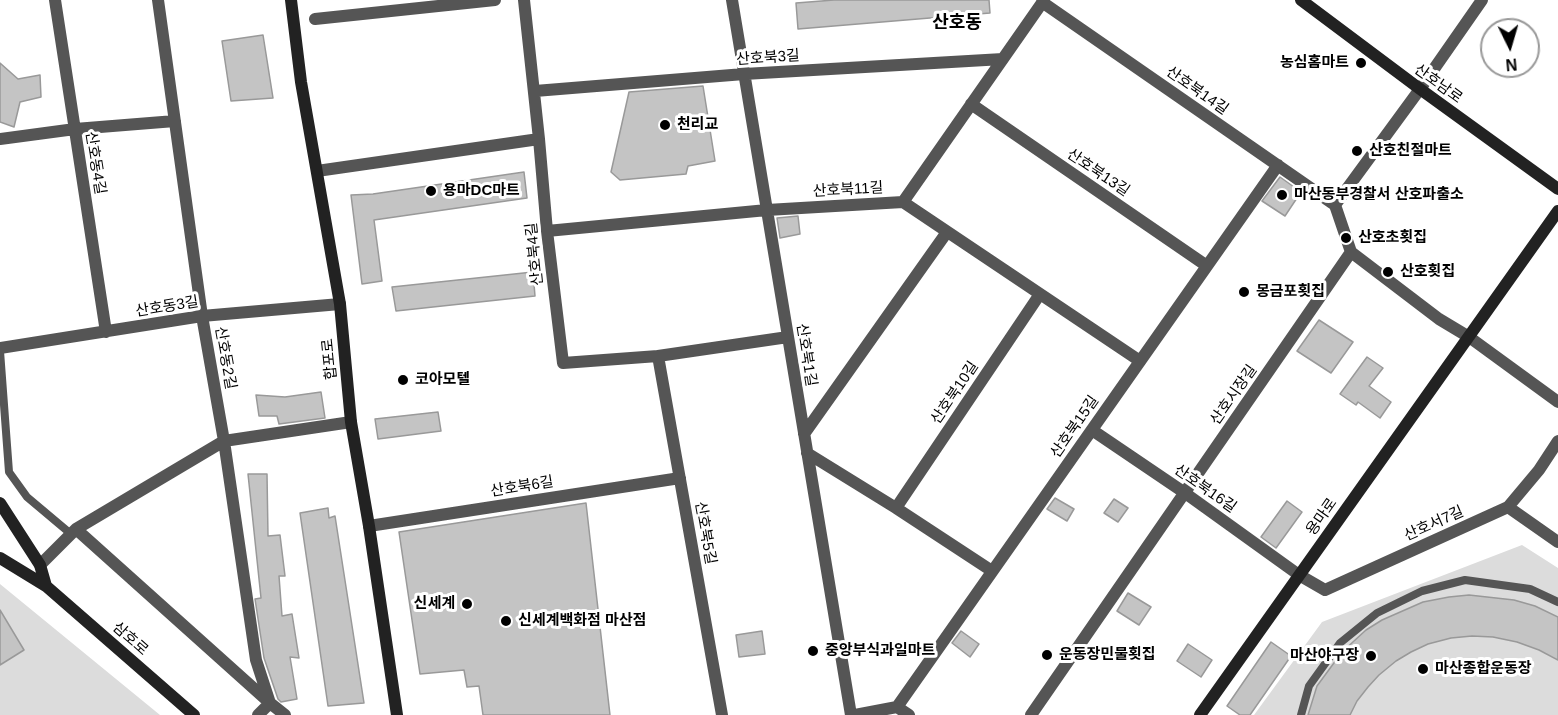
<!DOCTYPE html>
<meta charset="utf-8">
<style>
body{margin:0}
#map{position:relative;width:1558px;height:715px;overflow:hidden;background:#fff;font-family:Arial,sans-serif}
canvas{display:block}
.north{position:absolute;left:1480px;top:18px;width:60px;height:60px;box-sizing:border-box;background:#fff;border:2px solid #999;border-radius:50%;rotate:175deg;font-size:16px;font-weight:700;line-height:24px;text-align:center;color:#000}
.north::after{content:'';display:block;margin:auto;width:21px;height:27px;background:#000;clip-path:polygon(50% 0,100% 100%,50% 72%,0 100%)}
</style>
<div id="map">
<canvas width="1558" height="715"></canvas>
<div class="north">N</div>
</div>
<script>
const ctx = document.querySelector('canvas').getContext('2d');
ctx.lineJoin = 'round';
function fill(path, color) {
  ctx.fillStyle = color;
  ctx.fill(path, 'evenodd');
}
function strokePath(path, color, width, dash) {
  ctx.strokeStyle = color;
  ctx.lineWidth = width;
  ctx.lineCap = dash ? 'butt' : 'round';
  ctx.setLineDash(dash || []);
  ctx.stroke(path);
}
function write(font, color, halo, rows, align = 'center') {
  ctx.font = font + ' Arial,"Noto Sans KR",sans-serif';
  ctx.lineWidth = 6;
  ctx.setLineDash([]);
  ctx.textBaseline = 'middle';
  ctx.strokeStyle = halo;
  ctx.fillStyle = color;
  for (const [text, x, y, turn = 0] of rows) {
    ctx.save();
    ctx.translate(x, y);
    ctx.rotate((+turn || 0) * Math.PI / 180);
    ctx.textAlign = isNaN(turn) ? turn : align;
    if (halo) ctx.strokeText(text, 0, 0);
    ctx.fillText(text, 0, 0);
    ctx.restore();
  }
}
fill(new Path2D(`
 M1522 545 1558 568V715H1254L1322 622Z
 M0 584 160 715H0Z`), '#dcdcdc');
const building = new Path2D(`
 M834 0H989L990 13 798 29 796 3Z
 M263 35 273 98 231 101 222 41Z
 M0 63 18 79 40 75 41 97 20 102 14 127 0 122Z
 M703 86 715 161 688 166 686 174 620 180 611 172 629 92Z
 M524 172 527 198 374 220 382 281 362 284 351 195 373 194Z
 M1280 177 1301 192 1285 216 1262 201Z
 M798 216 800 234 780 238 777 218Z
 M533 272 535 296 396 311 392 287Z
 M1319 320 1353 342 1331 373 1297 351Z
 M1367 357 1383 368 1369 386 1391 402 1380 418 1358 402 1356 405 1340 394Z
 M321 392 325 418 279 424 277 416H259L256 395 285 397Z
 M438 412 441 431 378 439 375 419Z
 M248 474H267L268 536 280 535 285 576H279L282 616 292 614 299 658 290 657 297 699 281 702 278 699 264 658 255 599 261 598Z
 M1055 498 1074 509 1067 521 1047 509Z
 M1114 499 1128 508 1118 522 1104 513Z
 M1287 501 1302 512 1276 548 1261 537Z
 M586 503 610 715H483L479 686 467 687 464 670 420 674 399 532Z
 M328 508 329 518 335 516 364 703 328 706 300 513Z
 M1128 593 1151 607 1139 625 1117 611Z
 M1469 595 1514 600 1535 606 1558 617V660L1539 650 1517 642 1493 637 1472 636 1451 638 1428 644 1411 652 1396 661 1379 675 1368 687 1357 701 1350 715H1308L1317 686 1342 652 1366 630 1382 620 1423 602 1449 597Z
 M0 610 24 650 0 665Z
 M762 631 765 654 739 657 736 635Z
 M961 631 979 644 970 657 952 643Z
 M1271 642 1291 656 1250 715H1240L1227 706Z
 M1188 644 1212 660 1201 677 1177 661Z`);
fill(building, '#c4c4c4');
strokePath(building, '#999', 1.5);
strokePath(new Path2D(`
 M0 351 9 472 27 497 71 534
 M1301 715 1309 686 1340 643 1377 613 1422 591 1465 580 1530 589 1558 602`), '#555', 8);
strokePath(new Path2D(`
 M55 0 106 332
 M158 0 202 316 224 441 256 660 270 703 258 715
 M524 0 539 139
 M732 0 851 715
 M1042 2 1335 205
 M315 19 495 0
 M535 91 744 74 1003 59
 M971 104 1207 266
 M0 139 75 129 175 121
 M317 171 539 139 547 231 563 363 658 356 788 337
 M903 202 1044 0
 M547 231 767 210 903 202 1140 361
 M1351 252 1335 205 1420 89 1482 0
 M1351 252 1439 319 1469 337 1558 402
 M0 348 202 316 340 304
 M658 356 722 715
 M1092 430 1185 493 1299 575 1325 590 1508 507 1539 470 1558 441
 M804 434 947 232
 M807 453 896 508 992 571
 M1508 507 1558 542
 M896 508 1040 294
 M369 526 680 478
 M76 529 270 703 285 715
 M40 565 76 529 224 441 351 422
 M897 707 1278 165
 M855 715 897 707 909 715
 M1031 715 1351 252`), '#555', 12);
strokePath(new Path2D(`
 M291 0 301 82 340 304 351 422 369 526 397 715
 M1301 0 1420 89 1558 189
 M0 503 40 565 46 586
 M0 558 46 586 194 715
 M1200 715 1558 211`), '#222', 12);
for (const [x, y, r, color] of [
 [1361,63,6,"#000"],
 [665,125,6,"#000"],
 [1357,151,6,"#000"],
 [431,191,6,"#000"],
 [1282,195,6,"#000"],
 [1346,238,6,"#000"],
 [1388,272,6,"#000"],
 [1244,292,6,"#000"],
 [403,380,6,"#000"],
 [467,604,6,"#000"],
 [506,621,6,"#000"],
 [813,651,6,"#000"],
 [1047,655,6,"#000"],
 [1371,656,6,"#000"],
 [1423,669,6,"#000"]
]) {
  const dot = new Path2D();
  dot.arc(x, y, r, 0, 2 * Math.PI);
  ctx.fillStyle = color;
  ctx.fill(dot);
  strokePath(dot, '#fff', 2);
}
write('15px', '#000', '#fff', [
 ["산호북3길",768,58,-4],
 ["산호남로",1438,84,36],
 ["산호북14길",1197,91,35],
 ["산호동4길",95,163,81],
 ["산호북13길",1098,173,34],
 ["산호북11길",848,190,-3],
 ["산호북4길",535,254,-96],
 ["산호동3길",167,307,-9],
 ["산호북1길",806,355,81],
 ["산호동2길",225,358,80],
 ["합포로",330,359,-96],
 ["산호북10길",955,393,-56],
 ["산호시장길",1234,395,-55],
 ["산호북15길",1075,427,-55],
 ["산호북6길",522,487,-9],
 ["산호북16길",1205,489,35],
 ["용마로",1322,517,-55],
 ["산호서7길",1434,524,-24],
 ["산호북5길",705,533,80],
 ["삼호로",130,639,41]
]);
write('bold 15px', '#000', '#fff', [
 ["농심홈마트",1349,63,"right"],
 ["천리교",677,125],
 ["산호친절마트",1369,151],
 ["용마DC마트",443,191],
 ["마산동부경찰서 산호파출소",1294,195],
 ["산호초횟집",1358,238],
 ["산호횟집",1400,272],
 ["몽금포횟집",1256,292],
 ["코아모텔",415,380],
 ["신세계",455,604,"right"],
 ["신세계백화점 마산점",518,621],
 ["중앙부식과일마트",825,651],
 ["운동장민물횟집",1059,655],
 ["마산야구장",1359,656,"right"],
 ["마산종합운동장",1435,669]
], 'left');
write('bold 18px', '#000', '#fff', [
 ["산호동",957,23]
]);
</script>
